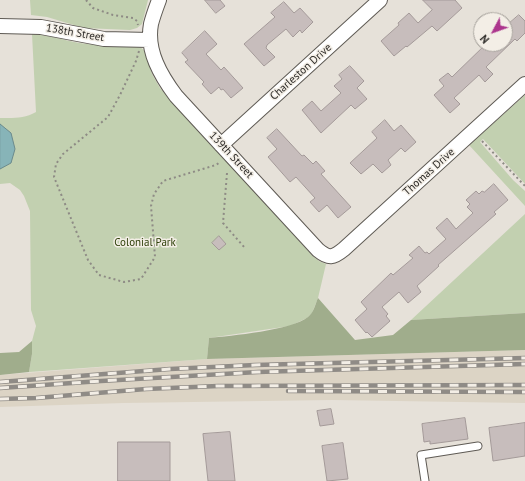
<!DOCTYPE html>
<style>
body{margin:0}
#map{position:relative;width:525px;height:481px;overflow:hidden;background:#e6e1d9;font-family:"PT Sans",sans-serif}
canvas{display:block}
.north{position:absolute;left:473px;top:12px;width:40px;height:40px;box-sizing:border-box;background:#f3eee6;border:1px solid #a39f99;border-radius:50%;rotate:229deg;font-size:11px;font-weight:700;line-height:16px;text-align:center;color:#2a2825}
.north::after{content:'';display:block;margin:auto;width:14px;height:18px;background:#ac358d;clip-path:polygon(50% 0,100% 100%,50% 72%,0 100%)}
</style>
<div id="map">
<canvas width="525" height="481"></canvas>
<div class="north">N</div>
</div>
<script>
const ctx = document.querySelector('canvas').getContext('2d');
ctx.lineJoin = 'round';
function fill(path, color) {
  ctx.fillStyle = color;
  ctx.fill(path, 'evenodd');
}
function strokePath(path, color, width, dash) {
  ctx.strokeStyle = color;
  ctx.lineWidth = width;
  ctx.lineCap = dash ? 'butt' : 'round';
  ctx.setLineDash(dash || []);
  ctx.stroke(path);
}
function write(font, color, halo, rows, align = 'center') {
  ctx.font = font + ' "PT Sans",sans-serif';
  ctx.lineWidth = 3;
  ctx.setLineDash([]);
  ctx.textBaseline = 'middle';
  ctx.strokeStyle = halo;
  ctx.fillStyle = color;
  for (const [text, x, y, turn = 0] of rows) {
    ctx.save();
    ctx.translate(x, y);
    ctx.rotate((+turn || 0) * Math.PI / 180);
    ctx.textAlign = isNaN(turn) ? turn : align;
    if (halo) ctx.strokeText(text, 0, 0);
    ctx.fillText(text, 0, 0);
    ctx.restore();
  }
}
fill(new Path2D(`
 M525 350V403L332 400 124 403 0 407V375L207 359Z`), '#dcd4c5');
fill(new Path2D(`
 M30 0H148L142 24 137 28 130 30 84 28 47 17 31 15Z
 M32 34C49 35 63 40 79 43 99 46 119 46 139 46L145 51 152 74 160 88 312 255 319 261 326 264 318 298 312 313 307 318 290 326 209 338 207 359 29 372 32 354V341L36 326 31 310 30 211 24 196 20 190 10 183 0 184V118C13 118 24 119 36 112Z
 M525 95V184L483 139 480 142 513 180 525 191V206L469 145Z
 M525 214V313L411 320Z`), '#c2d0b0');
fill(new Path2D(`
 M318 298 355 340 393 335 411 320 525 313V350L207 359 209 338C230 336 293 330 308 317 314 312 315 305 318 298Z
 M32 341V354L29 372 0 375V353L19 352Z`), '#a0ad8c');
const water = new Path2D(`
 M0 124 11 133 15 149 11 163 0 169Z`);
fill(water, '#87b4b8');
strokePath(water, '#6b8a8c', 1);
const building = new Path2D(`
 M205 0H220L225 6 216 13Z
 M423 0H455L462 8 437 31 432 26 407 47 406 46 394 56 381 41 399 25 398 23 409 13 418 23 432 10Z
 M284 2 294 13 300 8 313 22 302 33 300 30 293 37 286 29 267 45 266 48 275 57 264 66 244 44 275 17 271 13Z
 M519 15 525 21V33L517 41 515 39 486 67 493 74 485 82 479 75 454 98 460 104 450 113 434 95 444 86 439 80 448 73 452 77 486 44H505V27Z
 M205 31 217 44 206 54 221 70 224 67 243 88 231 98 223 89 221 90 219 87 211 94 202 84 204 82 185 62 188 60 182 53Z
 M350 66 364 81 357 88 367 99 355 109 351 105 321 133 302 110 312 101 321 111 341 93 334 86 342 79 339 75Z
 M385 120 394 131 401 125 416 142 405 152 401 148 388 160 391 165 382 173 373 164 361 174 350 163 377 138 372 132Z
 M277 129 302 156 304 155 313 164 316 161 325 171 321 174 351 207 338 218 327 205 319 212 310 202 315 198 296 177 290 182 268 157 277 149 267 138Z
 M494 184 508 200 494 212 496 214 438 265 439 266 417 286 421 292 408 303 399 292 382 307 388 314 386 316 390 321 372 337 367 332 366 333 355 320 367 309 361 302 391 273 393 275 413 258 409 255 419 246 425 253 427 252 429 254 446 239 436 228 447 218 456 229 473 213 467 207 470 204 466 200 476 191 479 194 482 191 484 192Z
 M219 236 226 244 219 250 212 243Z
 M331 409 334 424 320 426 317 411Z
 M465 418 468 439 430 444V441L424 442 422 424Z
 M525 423V456L493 461 489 428Z
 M230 432 235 481H208L203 434Z
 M118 442H170V481H118Z
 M343 443 348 479 327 481 322 446Z`);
fill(building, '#c7bdbc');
strokePath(building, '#a49a99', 1);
const service = new Path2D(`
 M425 481 421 455 478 446`);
const minor = new Path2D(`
 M159 0C156 8 153 16 151 24 146 51 161 76 176 96L318 250C329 259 333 258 344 249L525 84
 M0 26 41 27 104 39 150 40
 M221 145 380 0`);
strokePath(service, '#5e5a54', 9);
strokePath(minor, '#5e5a54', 16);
strokePath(new Path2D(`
 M86 0 93 8 113 15 133 18 137 21 138 25
 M139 51 136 61 120 95 108 117 63 154 56 164 54 177 88 260 99 275 124 282 141 279 155 257 151 206 154 194 163 181 216 165 220 162
 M482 141 525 186
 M227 173 223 223 244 247`), '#8e8b85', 2, [2, 3]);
strokePath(service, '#fff', 7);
strokePath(minor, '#fff', 14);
const rail = new Path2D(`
 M0 382 170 369 255 365 525 358
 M0 388 101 381 258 372 525 364
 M288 391 525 392
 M0 399 36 398 146 389 218 386 525 385`);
strokePath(rail, '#8f8b86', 4.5);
strokePath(rail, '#f3eee6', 3, [9]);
write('11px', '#2a2825', '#f3eee6', [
 ["138th Street",75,33,10],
 ["Charleston Drive",301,72,-42],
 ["139th Street",231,155,47],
 ["Thomas Drive",429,172,-42]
]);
write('11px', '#2f400a', '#f3eee6', [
 ["Colonial Park",145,243]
]);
</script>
